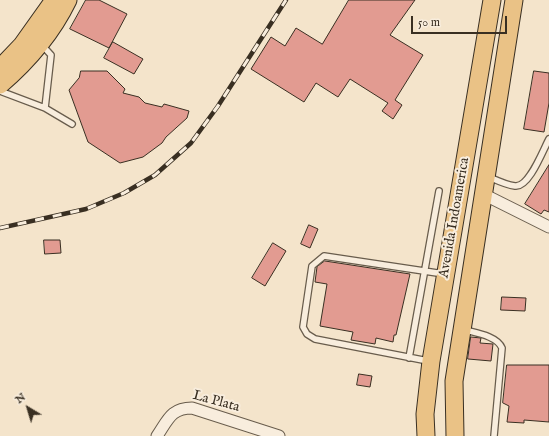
<!DOCTYPE html>
<style>
body{margin:0}
#map{position:relative;width:549px;height:436px;overflow:hidden;background:#f4e4cb;font-family:"IM FELL English",serif}
canvas{display:block}
.north{position:absolute;left:8px;top:388px;width:40px;height:40px;-webkit-text-stroke:3px #f8eddd;paint-order:stroke;rotate:322deg;font-size:11px;font-weight:700;line-height:16px;text-align:center;color:#392f22}
.north::after{content:'';display:block;margin:auto;width:14px;height:18px;background:#392f22;clip-path:polygon(50% 0,100% 100%,50% 72%,0 100%)}
.scale{position:absolute;left:411px;top:16px;width:96px;height:18px;box-sizing:border-box;border:2px solid #392f22;border-top:0;padding-left:5px;font-size:12px;line-height:14px;white-space:nowrap;color:#392f22;-webkit-text-stroke:3px #f8eddd;paint-order:stroke}
</style>
<div id="map">
<canvas width="549" height="436"></canvas>
<div class="north">N</div>
<div class="scale">50 m</div>
</div>
<script>
const ctx = document.querySelector('canvas').getContext('2d');
ctx.lineJoin = 'round';
function fill(path, color) {
  ctx.fillStyle = color;
  ctx.fill(path, 'evenodd');
}
function strokePath(path, color, width, dash) {
  ctx.strokeStyle = color;
  ctx.lineWidth = width;
  ctx.lineCap = dash ? 'butt' : 'round';
  ctx.setLineDash(dash || []);
  ctx.stroke(path);
}
function write(font, color, halo, rows, align = 'center') {
  ctx.font = font + ' "IM FELL English",serif';
  ctx.lineWidth = 4;
  ctx.setLineDash([]);
  ctx.textBaseline = 'middle';
  ctx.strokeStyle = halo;
  ctx.fillStyle = color;
  for (const [text, x, y, turn = 0] of rows) {
    ctx.save();
    ctx.translate(x, y);
    ctx.rotate((+turn || 0) * Math.PI / 180);
    ctx.textAlign = isNaN(turn) ? turn : align;
    if (halo) ctx.strokeText(text, 0, 0);
    ctx.fillText(text, 0, 0);
    ctx.restore();
  }
}
const building = new Path2D(`
 M86 0H99L127 14 109 48 70 29Z
 M349 0H415L390 35 423 55 395 100 402 105 393 119 382 111 388 103 350 79 338 97 316 83 304 102 251 69 271 37 285 46 296 28 322 44Z
 M113 42 143 59 134 74 104 58Z
 M81 71H107L125 89 123 93 139 97 145 103 162 107 164 104 189 111 187 118 166 137 162 143 143 157 120 163 88 142 69 90 79 78Z
 M534 71 549 73V103L544 132 524 129Z
 M549 165V212L544 210 541 214 525 204Z
 M309 225 318 229 310 248 301 244Z
 M44 240H60L61 253 45 254Z
 M273 243 286 251 265 286 252 278Z
 M325 261 410 274 396 335H394L393 342 376 338 375 344 351 340 353 332 320 326 327 284 315 282 317 267Z
 M502 297 526 298 525 311 501 310Z
 M471 337 481 338 480 343 493 344 491 361 468 359Z
 M507 365H549V422L524 420V423L507 422 509 406 503 403Z
 M359 374 372 376 370 387 357 385Z`);
fill(building, '#e29b91');
strokePath(building, '#392f22', 1);
const lane = new Path2D(`
 M41 44 51 55 45 108
 M0 91 45 108 72 124
 M487 176C496 180 506 185 515 186 529 188 543 150 549 139
 M465 330C476 333 497 336 502 348L494 436
 M409 358 439 191
 M428 361 315 339 307 334 303 327 312 266 324 256 444 274`);
const street = new Path2D(`
 M483 194 549 227
 M157 436C168 420 171 408 192 408L279 436`);
const primary = new Path2D(`
 M0 68 22 45 54 0
 M0 85C28 61 52 33 68 0
 M426 436 425 414 431 361 492 0
 M455 436 454 381 514 0`);
strokePath(lane, '#685c4c', 8);
strokePath(street, '#685c4c', 13);
strokePath(primary, '#392f22', 19);
strokePath(lane, '#f8eddd', 5.5);
strokePath(street, '#f8eddd', 11);
strokePath(primary, '#eac286', 17);
const rail = new Path2D(`
 M0 228 86 209 124 193 155 175 191 143 218 106 286 0`);
strokePath(rail, '#392f22', 4.5);
strokePath(rail, '#f8eddd', 3, [9]);
write('14px', '#392f22', '#f8eddd', [
 ["Avenida Indoamerica",455,218,-80],
 ["La Plata",216,402,15]
]);
</script>
